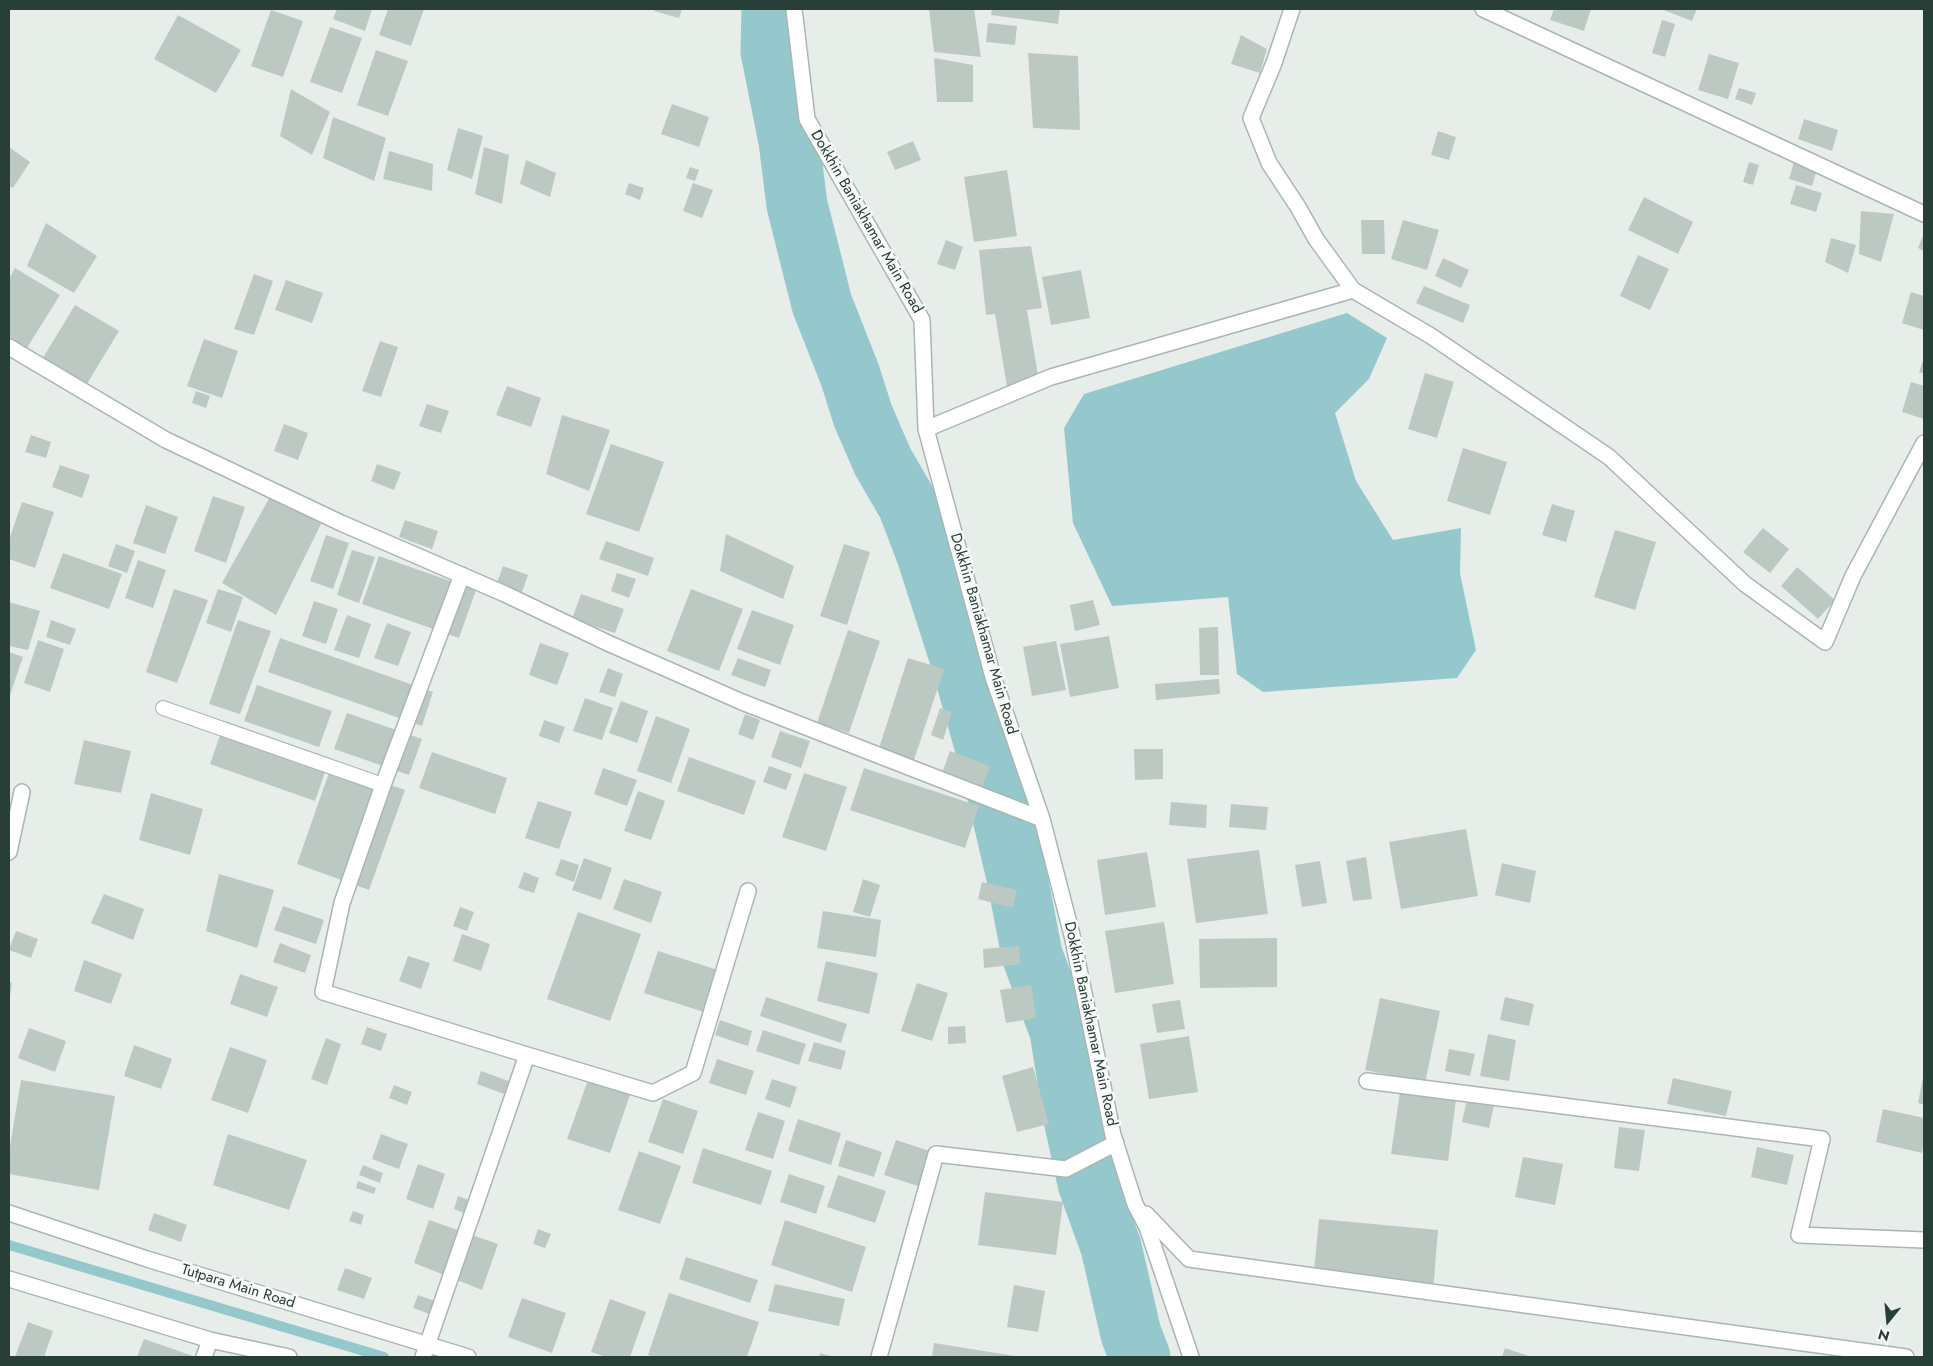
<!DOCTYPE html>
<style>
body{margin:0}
#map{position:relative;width:1933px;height:1366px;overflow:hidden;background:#e7eeea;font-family:Jost,sans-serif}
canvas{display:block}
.frame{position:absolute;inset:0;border:10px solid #273f37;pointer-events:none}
.north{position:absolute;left:1863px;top:1296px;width:50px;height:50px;-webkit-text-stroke:4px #f7faf9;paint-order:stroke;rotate:197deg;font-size:14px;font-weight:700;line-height:20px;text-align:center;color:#273f37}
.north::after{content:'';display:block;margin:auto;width:18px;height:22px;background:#273f37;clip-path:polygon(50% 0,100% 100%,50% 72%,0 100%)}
</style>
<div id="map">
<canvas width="1933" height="1366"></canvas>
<div class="frame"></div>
<div class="north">N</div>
</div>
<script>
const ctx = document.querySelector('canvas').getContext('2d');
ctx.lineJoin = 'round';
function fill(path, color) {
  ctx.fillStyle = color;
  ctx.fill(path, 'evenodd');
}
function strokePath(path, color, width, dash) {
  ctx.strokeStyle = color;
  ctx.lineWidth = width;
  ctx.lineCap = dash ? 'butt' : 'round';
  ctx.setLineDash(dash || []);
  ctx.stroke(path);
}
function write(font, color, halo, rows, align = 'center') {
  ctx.font = font + ' Jost,sans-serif';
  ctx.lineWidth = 5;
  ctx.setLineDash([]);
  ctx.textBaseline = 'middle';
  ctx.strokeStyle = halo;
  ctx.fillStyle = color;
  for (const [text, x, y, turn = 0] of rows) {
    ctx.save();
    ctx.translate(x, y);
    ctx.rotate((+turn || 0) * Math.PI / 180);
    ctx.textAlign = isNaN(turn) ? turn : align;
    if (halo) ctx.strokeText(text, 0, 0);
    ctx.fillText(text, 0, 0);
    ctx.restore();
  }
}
fill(new Path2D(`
 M1347 313 1387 338 1369 379 1335 413 1356 481 1393 540 1461 528 1460 573 1476 650 1457 678 1263 692 1237 674 1228 597 1112 606 1073 523 1064 428 1084 394Z`), '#95c8cd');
strokePath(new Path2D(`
 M9 1245 384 1357`), '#95c8cd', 10);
strokePath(new Path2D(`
 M772 9 771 51 789 141 797 205 822 304 850 375 863 416 883 462 908 505 927 555 961 661 991 767 1017 877 1032 955 1060 1031 1074 1119 1088 1183 1111 1247 1131 1334 1140 1357`), '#95c8cd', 61);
fill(new Path2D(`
 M337 9H372L365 31 333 19Z
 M388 9H424L411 46 379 35Z
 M655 9H682L679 18 654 11Z
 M929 9H974L981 57 934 52Z
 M992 9H1060L1058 24 991 15Z
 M1554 9H1591L1584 31 1550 20Z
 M1661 9H1697L1692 21Z
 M271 10 303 21 283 77 251 66Z
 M178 15 241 50 216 93 154 59Z
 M1662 20 1675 24 1665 57 1652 53Z
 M988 23 1017 26 1015 45 986 42Z
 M330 27 362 38 342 93 310 82Z
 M1241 35 1267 49 1260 73 1231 64Z
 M376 50 408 61 388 116 357 105Z
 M1028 53 1078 56 1080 130 1033 128Z
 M1709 54 1739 63 1728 99 1698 90Z
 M934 58 973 65V102H937Z
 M1739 88 1756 93 1752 105 1735 99Z
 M291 89 330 112 312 155 280 136Z
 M672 104 709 117 699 147 661 134Z
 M333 117 386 138 374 181 323 158Z
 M1804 119 1838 130 1832 151 1798 139Z
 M458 128 483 136 472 179 447 170Z
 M1438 131 1456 137 1449 160 1431 155Z
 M913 141 921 160 895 170 887 152Z
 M9 147 30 162 13 188 9 186Z
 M484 147 509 155 502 204 475 194Z
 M389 151 433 164 432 191 383 179Z
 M526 160 556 173 550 197 520 184Z
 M1749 162 1759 165 1753 185 1743 182Z
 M1794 162 1817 169 1812 186 1789 179Z
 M690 167 699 170 695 181 686 178Z
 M1007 170 1017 236 974 242 964 177Z
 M629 183 644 188 640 200 625 194Z
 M693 183 713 190 702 218 683 211Z
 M1796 185 1822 193 1816 212 1790 204Z
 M1644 197 1693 222 1678 254 1628 230Z
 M1861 211 1894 214 1881 262 1859 254Z
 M1361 220H1384L1385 254H1362Z
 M1403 220 1439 230 1427 270 1391 259Z
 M46 223 97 256 74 293 27 266Z
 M1924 233V251L1918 248Z
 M1831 238 1856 245 1848 273 1825 262Z
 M946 240 963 247 955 270 937 264Z
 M1031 246 1042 308 1027 310 1039 381 1007 387 995 314 986 315 979 250Z
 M1638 255 1669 269 1650 310 1620 296Z
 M1443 258 1469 270 1461 288 1435 276Z
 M15 268 60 295 25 351 9 341V279Z
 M1081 270 1090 318 1051 325 1042 277Z
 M254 274 273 281 254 335 234 329Z
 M286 280 323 293 312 323 275 310Z
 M1424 286 1470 305 1463 323 1416 303Z
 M1911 292 1924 296V330L1902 323Z
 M75 305 119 331 85 387 41 361Z
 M204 339 238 351 222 398 187 386Z
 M380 341 398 347 381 397 362 391Z
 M1924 358V374L1919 372Z
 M1425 373 1454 382 1437 438 1408 429Z
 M1911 382 1924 386V419L1902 412Z
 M507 386 541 398 531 427 496 415Z
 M196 391 210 396 206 408 192 403Z
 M427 404 449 411 441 433 419 426Z
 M562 415 610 430 589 491 546 474Z
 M284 424 308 433 298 460 274 451Z
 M31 435 51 442 46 458 25 452Z
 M611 444 664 462 639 532 586 514Z
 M1463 448 1507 462 1490 515 1447 501Z
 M377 464 401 472 394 490 371 481Z
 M60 465 90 475 82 498 52 487Z
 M271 495 321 524 276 615 222 583Z
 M213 496 245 507 226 563 194 551Z
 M22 502 54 512 35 568 9 559V540Z
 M1552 504 1575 511 1566 542 1542 535Z
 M146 505 178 517 165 554 133 543Z
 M405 520 438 531 432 549 399 537Z
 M1763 528 1789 549 1770 573 1743 552Z
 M1615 530 1656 542 1635 610 1594 597Z
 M726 534 794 566 783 599 720 571Z
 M326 535 349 543 333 589 310 581Z
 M606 541 654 558 648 576 599 559Z
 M116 544 135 551 127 573 108 566Z
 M844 544 870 552 847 625 820 616Z
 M352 550 375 557 359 603 337 595Z
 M63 553 122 574 109 609 50 588Z
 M379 556 476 590 459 638 362 604Z
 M138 560 166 570 153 608 125 598Z
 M503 566 528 575 522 592 497 583Z
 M1797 567 1835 600 1818 619 1781 586Z
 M617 573 636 579 629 598 611 591Z
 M174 589 208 600 177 683 146 672Z
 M218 589 243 597 231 632 206 623Z
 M691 589 743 609 719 671 667 651Z
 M581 594 624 609 615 633 572 619Z
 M1093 600 1100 625 1075 631 1070 605Z
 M314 601 338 609 326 644 302 636Z
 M9 602 40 611 28 650 9 646Z
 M752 610 794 625 780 665 737 649Z
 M347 615 371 624 359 658 334 650Z
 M51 620 76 629 70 645 46 637Z
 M238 620 271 631 240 714 209 704Z
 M387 623 411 632 398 666 374 658Z
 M1218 627 1219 675H1200L1199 628Z
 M848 630 880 641 849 733 817 723Z
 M1109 636 1119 688 1070 697 1060 644Z
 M280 638 433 692 422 726 268 672Z
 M38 640 64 649 50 692 24 683Z
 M1056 641 1066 690 1032 696 1023 647Z
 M540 643 569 653 557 685 529 675Z
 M9 652 23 657 9 698Z
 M738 658 771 670 765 687 731 675Z
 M908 658 944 669 914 760 879 748Z
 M608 668 623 674 615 697 599 692Z
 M1219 679 1220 694 1156 700 1155 684Z
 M257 685 332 711 319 747 244 721Z
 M585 698 613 708 602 740 573 731Z
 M621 701 648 711 637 743 609 733Z
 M940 708 952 712 943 740 931 735Z
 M347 713 422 739 409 775 334 749Z
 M745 714 760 720 753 740 738 734Z
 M656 716 690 729 671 783 637 771Z
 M544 720 565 727 559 743 539 736Z
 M225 721 330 758 315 801 210 764Z
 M780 731 810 741 801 768 771 757Z
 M84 740 131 751 121 793 74 784Z
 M1134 749H1163V779L1135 780Z
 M950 751 990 766 981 791 941 776Z
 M432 752 507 778 495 814 419 788Z
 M689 757 756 781 744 815 677 791Z
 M332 764 405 790 369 890 297 864Z
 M769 766 792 774 786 790 763 782Z
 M603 768 637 780 627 806 594 794Z
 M864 768 979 806 965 848 850 810Z
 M804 773 847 787 826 851 782 837Z
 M638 791 665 801 651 840 624 831Z
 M151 793 203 809 190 855 139 840Z
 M538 801 572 812 559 849 525 838Z
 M1171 802 1207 805 1206 828 1169 825Z
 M1231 804 1268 807 1266 830 1229 827Z
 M1466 829 1478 896 1401 909 1389 842Z
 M1259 850 1268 914 1196 923 1187 859Z
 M1147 852 1156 907 1105 915 1097 860Z
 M1366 857 1372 899 1353 901 1346 861Z
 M584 858 612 868 601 900 572 890Z
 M561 859 579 865 574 882 555 875Z
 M1320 861 1327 903 1302 907 1295 865Z
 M1502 863 1536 871 1530 903 1495 895Z
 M524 872 539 878 534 893 518 888Z
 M219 874 274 890 257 948 206 931Z
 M624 879 662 892 651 923 613 909Z
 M863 879 880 885 870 917 853 912Z
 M982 882 1017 890 1013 908 978 899Z
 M104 894 144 909 133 940 91 923Z
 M283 906 324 920 316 944 274 930Z
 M460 907 474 912 467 931 453 926Z
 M823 911 881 920 876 957 817 948Z
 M578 912 641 934 610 1021 547 999Z
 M1164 922 1174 984 1115 993 1105 931Z
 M16 931 38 939 31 958 9 950Z
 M462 934 490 944 481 971 453 961Z
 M1277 938V987L1200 988 1199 939Z
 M280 943 311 955 305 973 273 962Z
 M1019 946 1020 964 984 968 983 949Z
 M658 951 718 970 704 1012 644 993Z
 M408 956 430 963 421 989 399 981Z
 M84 960 122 974 111 1004 74 991Z
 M826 961 878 973 869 1014 817 1001Z
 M240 974 278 987 267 1017 230 1004Z
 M9 982 12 983 10 996H9Z
 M917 983 948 993 932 1041 901 1031Z
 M1031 985 1036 1018 1006 1023 1000 990Z
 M766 997 847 1024 841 1043 760 1016Z
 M1505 997 1534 1004 1529 1026 1500 1020Z
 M1380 998 1440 1011 1425 1083 1365 1070Z
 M1180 1000 1185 1029 1157 1033 1152 1004Z
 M720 1020 752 1031 748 1046 715 1035Z
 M965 1026 966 1043 948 1044V1027Z
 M367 1027 387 1034 381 1051 361 1044Z
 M29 1028 66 1041 55 1072 18 1058Z
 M763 1030 806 1044 799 1065 756 1051Z
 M1488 1034 1516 1040 1509 1081 1480 1076Z
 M1189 1036 1198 1092 1149 1099 1140 1044Z
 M326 1038 341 1044 327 1085 311 1079Z
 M814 1042 846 1051 841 1070 808 1061Z
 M134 1045 172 1059 161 1089 124 1076Z
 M230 1047 267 1060 248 1113 211 1100Z
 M1449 1049 1475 1054 1470 1076 1445 1071Z
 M717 1059 754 1071 746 1095 709 1083Z
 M1033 1067 1049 1124 1017 1132 1002 1076Z
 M481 1071 511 1082 507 1095 477 1084Z
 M1923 1077H1924V1105L1918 1103Z
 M1673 1078 1732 1091 1726 1116 1667 1104Z
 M772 1079 797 1087 790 1108 765 1099Z
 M21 1080 115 1096 99 1190 9 1174V1152Z
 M588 1080 630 1095 610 1153 567 1139Z
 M394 1085 412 1092 407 1105 389 1098Z
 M1401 1085 1457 1092 1448 1161 1391 1154Z
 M1468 1095 1495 1101 1489 1128 1462 1122Z
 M663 1099 698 1111 683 1154 648 1142Z
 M1883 1109 1924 1118V1140L1922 1153 1876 1142Z
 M758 1112 785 1121 773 1159 745 1150Z
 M798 1119 841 1133 831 1165 788 1151Z
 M1619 1127 1645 1130 1639 1171 1614 1168Z
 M228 1134 307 1160 289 1210 213 1185Z
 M381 1134 408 1144 399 1169 372 1159Z
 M846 1140 882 1152 874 1177 838 1166Z
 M896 1140 942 1155 930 1190 884 1175Z
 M1757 1147 1794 1155 1787 1185 1751 1177Z
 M703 1148 772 1171 761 1205 692 1183Z
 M639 1151 681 1166 660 1224 618 1210Z
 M1523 1157 1563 1164 1555 1205 1515 1197Z
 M418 1164 445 1174 433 1209 406 1199Z
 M363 1165 383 1173 380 1183 359 1175Z
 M789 1174 825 1186 816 1214 780 1202Z
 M838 1175 886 1191 875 1223 827 1207Z
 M358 1181 376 1188 374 1194 356 1188Z
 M985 1192 1063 1202 1056 1255 978 1245Z
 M458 1196 475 1202 471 1216 454 1209Z
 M353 1211 364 1215 361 1225 349 1221Z
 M154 1213 187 1225 181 1242 148 1230Z
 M1319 1219 1438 1230 1433 1292 1313 1281Z
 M429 1220 498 1244 482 1290 414 1263Z
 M785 1220 866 1247 852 1292 771 1265Z
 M538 1229 551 1234 545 1248 533 1244Z
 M686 1257 758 1280 750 1303 679 1279Z
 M345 1268 372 1278 364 1299 337 1290Z
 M775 1284 845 1299 839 1326 768 1311Z
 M1014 1285 1045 1291 1038 1332 1007 1327Z
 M669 1293 759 1322 747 1357H655L648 1355Z
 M418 1295 443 1304 438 1317 413 1308Z
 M522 1298 566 1313 552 1353 508 1337Z
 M610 1299 646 1312 630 1357H607L591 1352Z
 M28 1322 53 1331 44 1357H15Z
 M144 1339 196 1357H137Z
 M934 1343 1015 1356V1357H932Z
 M1505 1348 1532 1357H1502Z
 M820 1353 834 1357H819Z`), '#bcc9c3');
const service = new Path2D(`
 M163 708 383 785`);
const minor = new Path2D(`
 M794 9 807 119 922 320 926 429 993 677 1042 819 1072 935 1113 1135 1135 1204 1147 1227 1191 1357
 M1292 9 1274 63 1251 118 1269 163 1298 207 1316 239 1353 290
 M1483 9 1924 214
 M9 347 166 440 341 523 505 594 610 644 742 702 1042 819
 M926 429 1051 377 1353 290 1431 336 1609 457 1745 584 1825 642 1853 576 1924 443
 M462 575 383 785 342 903 323 992 527 1055
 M9 852 22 792
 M1367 1081 1822 1139 1799 1235 1924 1240
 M1146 1214 1189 1259 1906 1357
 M9 1279 210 1340 289 1357
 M204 1357 210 1340
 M423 1357 527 1055 653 1093 693 1073 748 891
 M879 1357 936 1154 1066 1169 1116 1143`);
const tertiary = new Path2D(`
 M9 1213 147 1259 468 1357`);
strokePath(service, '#aab6b1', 16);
strokePath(minor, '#aab6b1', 18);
strokePath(tertiary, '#aab6b1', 18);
strokePath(service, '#fff', 14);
strokePath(minor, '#fff', 15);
strokePath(tertiary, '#fff', 15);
write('15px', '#273f37', '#f7faf9', [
 ["Dokkhin Baniakhamar Main Road",866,222,60],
 ["Dokkhin Baniakhamar Main Road",983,634,74],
 ["Dokkhin Baniakhamar Main Road",1090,1024,78],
 ["Tutpara Main Road",238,1287,17]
]);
</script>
